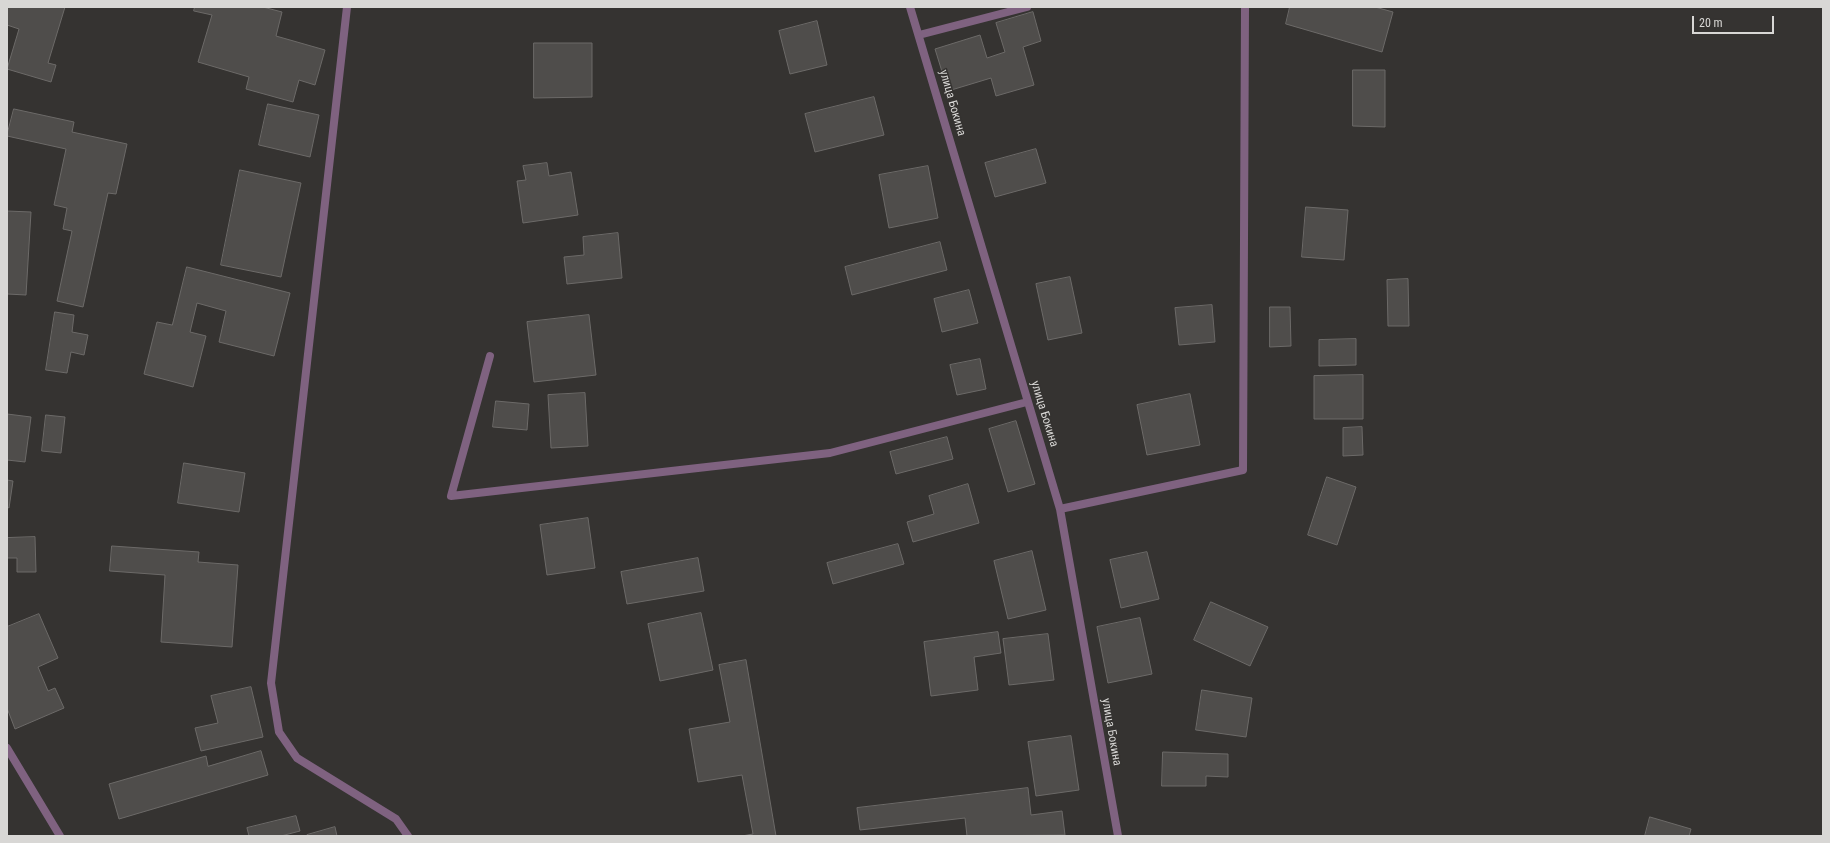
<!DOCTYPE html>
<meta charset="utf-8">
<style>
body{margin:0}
#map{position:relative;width:1830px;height:843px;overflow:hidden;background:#353331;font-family:"Roboto Condensed",sans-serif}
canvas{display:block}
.frame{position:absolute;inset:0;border:8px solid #d8d7d5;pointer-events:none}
.scale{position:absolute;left:1692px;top:16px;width:82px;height:18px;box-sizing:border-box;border:2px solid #d8d7d5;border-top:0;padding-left:5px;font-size:12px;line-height:14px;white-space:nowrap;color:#d8d7d5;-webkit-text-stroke:3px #353331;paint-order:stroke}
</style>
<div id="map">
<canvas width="1830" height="843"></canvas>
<div class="frame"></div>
<div class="scale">20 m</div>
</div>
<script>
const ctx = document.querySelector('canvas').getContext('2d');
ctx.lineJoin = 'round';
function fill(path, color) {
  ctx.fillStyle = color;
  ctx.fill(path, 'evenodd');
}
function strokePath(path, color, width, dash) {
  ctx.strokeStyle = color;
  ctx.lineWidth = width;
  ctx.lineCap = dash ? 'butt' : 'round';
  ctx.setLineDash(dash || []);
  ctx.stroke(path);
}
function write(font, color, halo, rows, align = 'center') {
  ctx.font = font + ' "Roboto Condensed",sans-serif';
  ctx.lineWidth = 3;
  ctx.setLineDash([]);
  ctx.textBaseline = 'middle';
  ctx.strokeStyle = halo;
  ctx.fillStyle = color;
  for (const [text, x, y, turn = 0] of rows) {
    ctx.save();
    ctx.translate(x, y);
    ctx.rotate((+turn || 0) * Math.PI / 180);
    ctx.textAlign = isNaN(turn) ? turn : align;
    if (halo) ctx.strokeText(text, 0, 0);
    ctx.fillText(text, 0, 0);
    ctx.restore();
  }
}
const building = new Path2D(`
 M7 7H65L48 63 56 65 51 82 7 69 19 29 7 25Z
 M195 7H263L282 12 276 36 325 50 315 85 299 80 293 102 246 89 249 77 198 62 212 15 194 11Z
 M1290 7H1375L1393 12 1382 52 1286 24Z
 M1033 12 1041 41 1023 47 1034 85 996 96 991 78 948 91 935 49 980 35 987 58 1005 52 996 23Z
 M817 21 827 65 790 74 779 31Z
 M534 43H592V97L534 98Z
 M1353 70H1385V127L1353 126Z
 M874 97 884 135 815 152 805 114Z
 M268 104 319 115 310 157 259 145Z
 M14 109 74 122 72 132 127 144 116 194 108 193 83 307 57 301 72 231 63 229 67 208 54 205 66 149 7 136Z
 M1036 149 1046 183 995 197 985 163Z
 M547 163 549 176 571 172 578 215 523 223 517 181 526 180 523 166Z
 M928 166 938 218 889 228 879 175Z
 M240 170 301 183 281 277 221 265Z
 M1306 207 1348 210 1344 260 1302 257Z
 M7 211 31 212 26 295 7 294Z
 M618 233 622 278 567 284 564 257 584 255 583 237Z
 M940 242 947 270 852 295 845 267Z
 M187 267 290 293 274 356 219 342 226 311 197 303 190 332 206 336 193 387 144 374 157 322 172 325Z
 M1070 277 1082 333 1048 340 1036 284Z
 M1408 279 1409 326H1388L1387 280Z
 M969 290 978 323 942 332 934 299Z
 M1212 305 1215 342 1179 345 1175 308Z
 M1270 307H1290L1291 346 1270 347Z
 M55 312 74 315 72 332 88 335 84 355 71 352 67 373 46 370Z
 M589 315 596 375 534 382 527 322Z
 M1356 339V365L1319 366V340Z
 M980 359 986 389 957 395 950 365Z
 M1363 375V419H1314V376Z
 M585 393 588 446 551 448 548 395Z
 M1190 394 1200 445 1147 455 1137 405Z
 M496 401 529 404 527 430 493 427Z
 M7 414 31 417 25 462 7 460Z
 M46 415 65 417 61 453 42 451Z
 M1016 421 1035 484 1008 492 989 429Z
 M1362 427 1363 455 1343 456V428Z
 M947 437 953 459 896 474 890 452Z
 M184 463 245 473 239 512 178 503Z
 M1327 477 1356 487 1337 545 1308 535Z
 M7 480 13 481 9 508 7 507Z
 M968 484 979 523 913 542 907 522 934 514 929 496Z
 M588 518 595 568 547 575 540 525Z
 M35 537 36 572H17V558H7V538Z
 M898 544 904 564 833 584 827 563Z
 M112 546 199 552 198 562 238 565 232 647 161 642 165 575 110 571Z
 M1032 551 1046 610 1008 619 994 561Z
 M1147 552 1159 599 1121 608 1110 560Z
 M698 558 704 591 627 604 621 572Z
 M1211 602 1268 627 1250 666 1194 640Z
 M701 613 713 670 660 681 648 624Z
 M39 614 58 658 38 667 48 691 55 688 64 708 15 729 7 708V627Z
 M1140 618 1152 674 1108 683 1097 627Z
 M998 632 1001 653 974 657 978 690 931 696 924 642Z
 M1048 634 1054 680 1009 685 1003 639Z
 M746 660 776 836H742L753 834 742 775 698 782 689 729 730 722 719 665Z
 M251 687 263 737 201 751 195 728 218 723 211 696Z
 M1202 690 1252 698 1246 737 1196 730Z
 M1071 736 1079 790 1036 796 1028 742Z
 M261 751 268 775 119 819 109 784 206 756 208 766Z
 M1163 752 1228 754V777L1206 776V786H1162Z
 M1028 788 1031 815 1062 811 1065 835 967 836 965 818 860 830 857 808Z
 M296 816 300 831 281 836H249L247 828Z
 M1650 817 1691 829 1689 836H1645Z
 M335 827 337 836H307V835Z`);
fill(building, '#4f4d4b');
strokePath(building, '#6c6a68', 1);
strokePath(new Path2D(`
 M347 7 271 683 279 732 297 758 396 819 408 836
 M910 7 1060 509 1118 836
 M919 35 1027 7
 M490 356 451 496 830 453 1027 402
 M1060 509 1243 470 1245 7
 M7 748 60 836`), '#7f6280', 8);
write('12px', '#d8d7d5', '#353331', [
 ["улица Бокина",952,103,74],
 ["улица Бокина",1044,414,73],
 ["улица Бокина",1111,732,80]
]);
</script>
